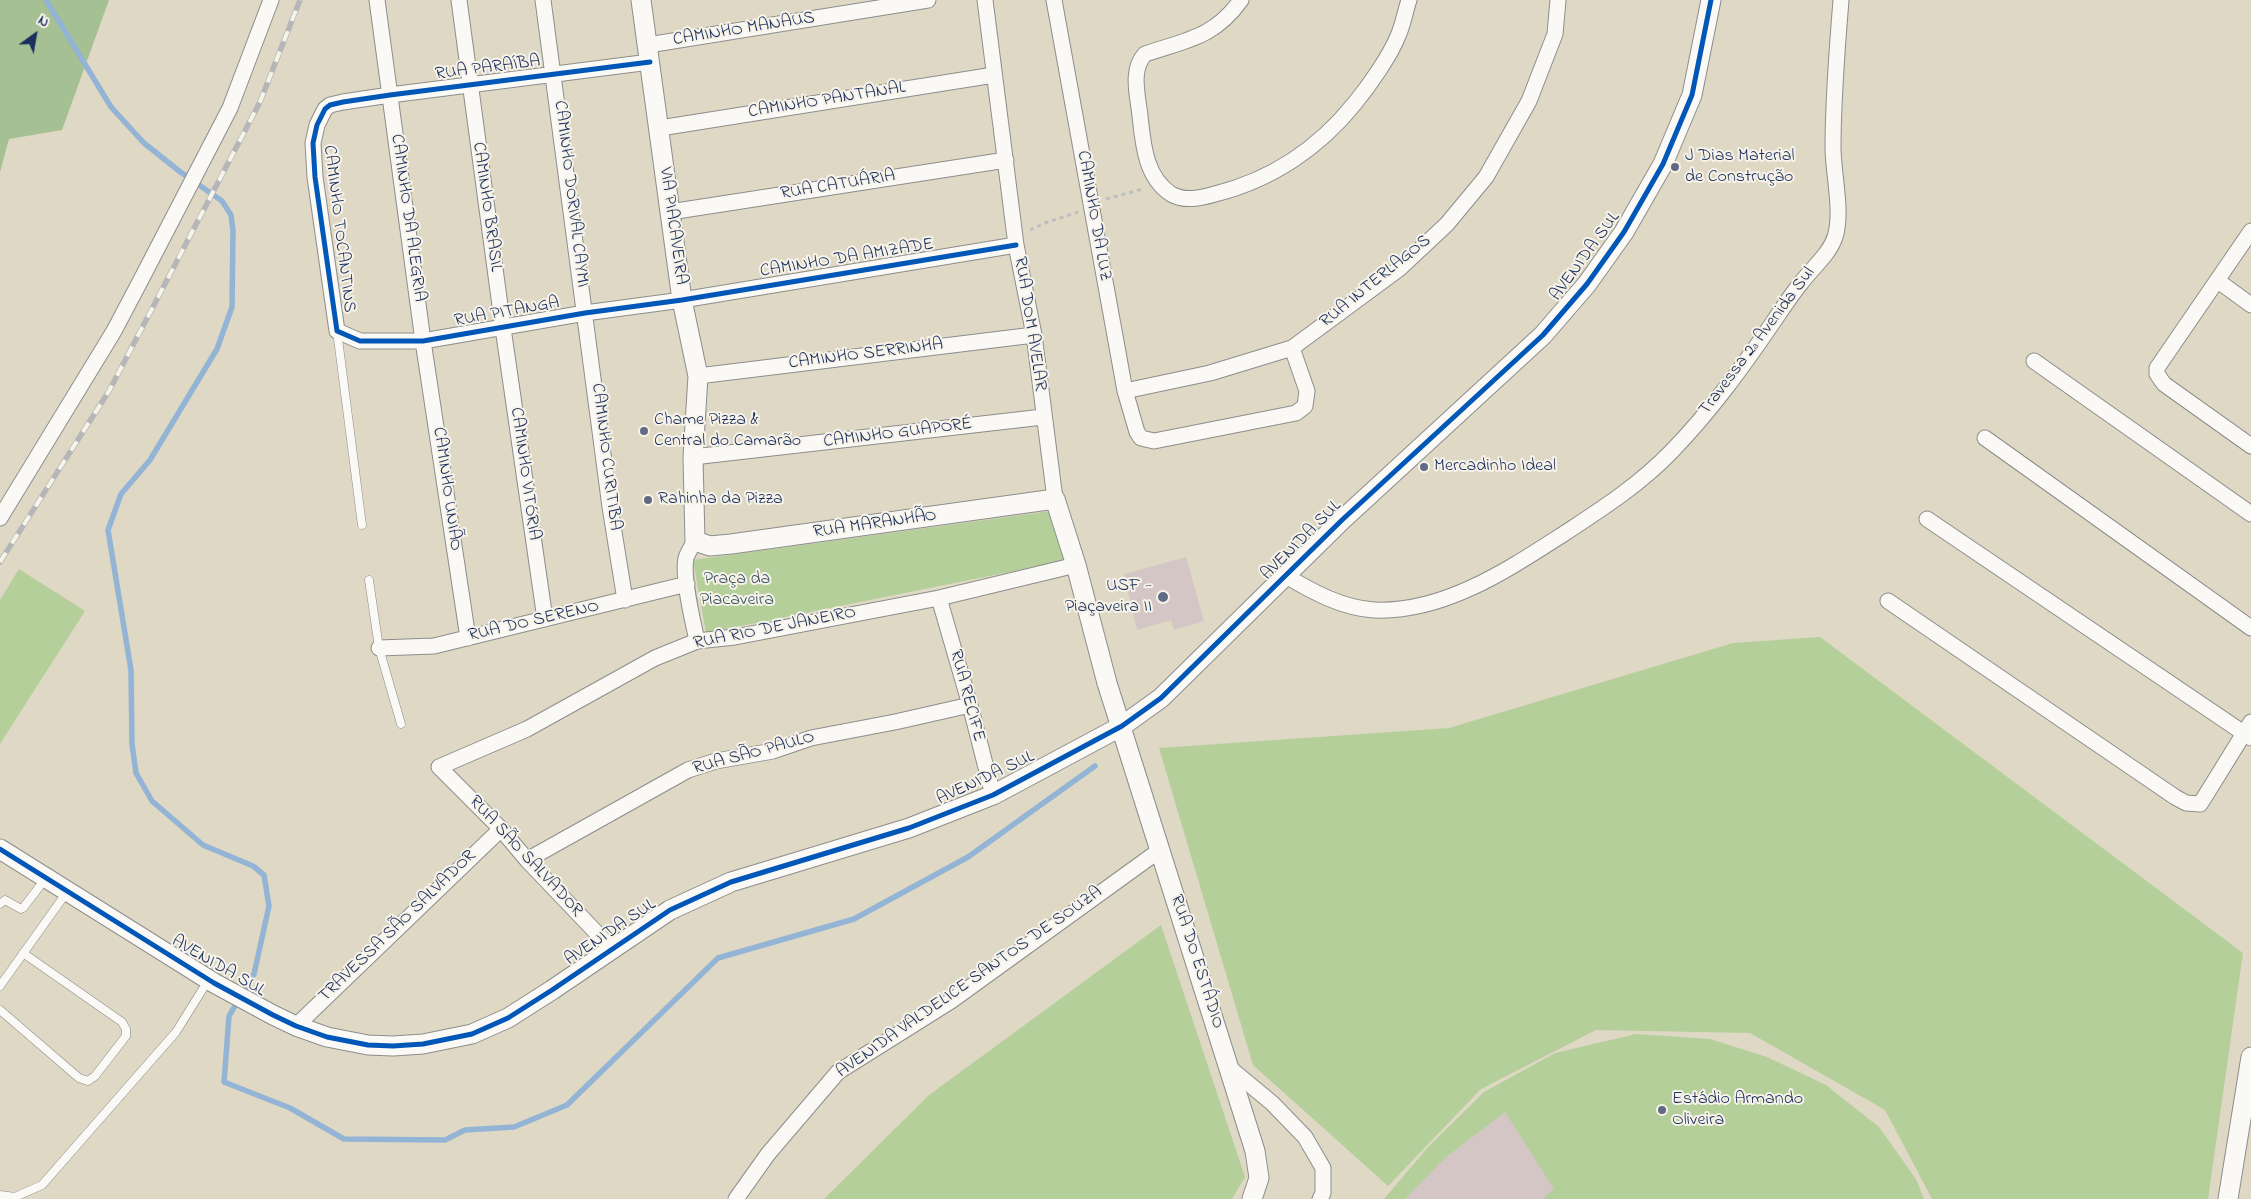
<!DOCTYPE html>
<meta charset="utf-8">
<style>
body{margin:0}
#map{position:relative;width:2251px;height:1199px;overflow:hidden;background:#dfd8c5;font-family:"Indie Flower",sans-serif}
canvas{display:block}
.north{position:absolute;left:10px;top:10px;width:50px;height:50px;-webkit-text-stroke:4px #f7f3e8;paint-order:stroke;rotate:32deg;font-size:14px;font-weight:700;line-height:20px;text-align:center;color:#1b2f5e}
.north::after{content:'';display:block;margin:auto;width:18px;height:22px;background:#1b2f5e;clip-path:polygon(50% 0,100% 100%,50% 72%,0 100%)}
</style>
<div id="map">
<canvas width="2251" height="1199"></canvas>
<div class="north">N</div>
</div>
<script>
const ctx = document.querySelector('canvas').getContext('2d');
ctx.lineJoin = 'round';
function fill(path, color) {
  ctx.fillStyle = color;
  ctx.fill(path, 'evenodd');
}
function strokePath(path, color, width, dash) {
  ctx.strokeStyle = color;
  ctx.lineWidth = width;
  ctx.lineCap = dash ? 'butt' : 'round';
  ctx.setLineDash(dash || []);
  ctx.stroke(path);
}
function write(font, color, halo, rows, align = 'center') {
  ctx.font = font + ' "Indie Flower",sans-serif';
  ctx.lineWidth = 4;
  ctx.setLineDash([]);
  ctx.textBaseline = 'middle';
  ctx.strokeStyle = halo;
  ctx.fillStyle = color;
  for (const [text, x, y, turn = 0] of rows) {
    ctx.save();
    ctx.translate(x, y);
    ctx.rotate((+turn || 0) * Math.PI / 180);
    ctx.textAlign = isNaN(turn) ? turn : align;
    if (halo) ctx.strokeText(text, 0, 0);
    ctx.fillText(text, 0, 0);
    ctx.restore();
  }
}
fill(new Path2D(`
 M1051 511 1064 561 706 633 693 560Z
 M19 569 85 611 0 744V600Z
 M1820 637 2243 953 2208 1199H1932L1885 1110 1750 1033 1596 1030 1481 1089 1388 1186 1253 1065 1159 748 1449 728 1733 643Z
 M1161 925 1245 1177 1232 1199H824L929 1095Z
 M1636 1034 1710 1039 1767 1057 1826 1085 1879 1127 1916 1179 1924 1199H1384L1429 1146 1484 1092 1555 1053Z`), '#b5cf9b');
fill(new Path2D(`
 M0 0H109L62 130 9 139 0 172Z`), '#a5c092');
strokePath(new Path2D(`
 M46 0 111 107 144 143 179 171 222 201 231 215 233 231 232 307 217 349 150 460 121 494 108 530 131 670 132 744 136 773 152 801 203 845 253 866 264 875 269 906 254 974 229 1016 224 1082 290 1108 344 1139 445 1140 465 1130 514 1127 567 1105 718 958 854 919 968 857 1095 766`), '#94b4d6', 5.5);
fill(new Path2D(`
 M1186 557 1204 621 1174 630 1171 620 1137 630 1124 574Z
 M1505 1112 1554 1189 1543 1199H1405L1446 1157Z`), '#d4c6c4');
const service = new Path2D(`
 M337 331 362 525
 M369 580 379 648 401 724
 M0 904 5 900 21 909 23 908 46 878
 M0 986 67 892
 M0 1010 79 1078 88 1081 95 1076 126 1036V1029L122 1022 23 953
 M0 1195 15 1197 42 1185 176 1032 209 979`);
const minor = new Path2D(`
 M377 0 423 341 468 638
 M459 0 503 328 545 619
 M543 0 610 507 625 600
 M985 0 1016 245 1034 335 1055 499
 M1054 0 1125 391 1137 432 1141 438 1154 441 1296 413 1305 406 1307 391 1292 348
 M1241 0C1214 38 1186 40 1145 54 1130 70 1138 96 1140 116 1143 143 1145 177 1171 194 1185 202 1201 198 1215 194 1271 180 1319 148 1355 103 1369 86 1390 56 1398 36 1403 25 1405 12 1409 0
 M648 45 928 0
 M650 62 390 95 343 102 330 105 325 109 317 125 313 143 315 177 337 331 360 341H423L585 313 682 300 1016 245
 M660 128 994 75
 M670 212 1006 160
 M2251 231 2157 368V374L2164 384 2251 446
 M2218 281 2251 305
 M2034 361 2251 514
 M698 376 1034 335
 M1125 391 1210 373 1292 348 1399 269 1447 224 1486 177 1529 101 1555 34 1558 0
 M1985 438 2251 628
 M693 457 1043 417
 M0 518 114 331 144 274 230 108 271 0
 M1927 519 2251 738
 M695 541C692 546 688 552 686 558 682 578 693 621 697 641
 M1286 576C1313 592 1342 608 1374 610 1444 613 1509 569 1565 533 1603 508 1639 485 1671 452 1711 411 1744 365 1776 318 1784 306 1792 294 1801 283 1812 268 1829 255 1835 237 1843 212 1833 174 1833 147 1833 98 1837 49 1841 0
 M939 598 970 705 993 795
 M1888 601 2175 797 2186 803 2200 804 2204 798 2251 722
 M379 648 434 646 687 584
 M527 860 688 770 716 761 773 751 811 738 895 722 970 705
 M611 948 527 860 501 829 439 767 527 729 655 658 697 641 735 637 939 598 1076 565
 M296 1026 501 829
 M1231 1069 1272 1103 1305 1137 1323 1168V1193L1320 1199
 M736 1199 768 1154 838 1072 951 1001 1160 850`);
const tertiary = new Path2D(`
 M641 0 682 300 698 376 693 457 695 541 710 546 731 544 1055 499 1076 565 1107 683 1255 1151 1259 1178 1252 1199
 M0 849 214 983 273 1015 296 1026 327 1037 368 1045 393 1046 423 1044 472 1034 508 1018 552 990 670 910 731 882 909 828 993 795 1122 726 1161 698 1342 520 1543 335 1587 284 1624 232 1663 164 1692 95 1711 0
 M2228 1199 2251 1057`);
strokePath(service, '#8d8d8b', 9);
strokePath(minor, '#8d8d8b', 17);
strokePath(tertiary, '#8d8d8b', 21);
strokePath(new Path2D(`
 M1106 199 1143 189
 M1030 230 1045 223 1078 212`), '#bdbebf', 3, [4, 4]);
strokePath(service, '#faf9f6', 8);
strokePath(minor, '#faf9f6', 15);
strokePath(tertiary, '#faf9f6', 19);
const rail = new Path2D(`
 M0 562 109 391 260 102 300 0`);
strokePath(rail, '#b4b6b8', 5.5);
strokePath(rail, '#f7f3e8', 4, [11]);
strokePath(new Path2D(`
 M650 62 390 95 343 102 330 105 325 109 317 125 313 143 315 177 337 331 360 341H423L585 313 682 300 1016 245
 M0 849 214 983 273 1015 296 1026 327 1037 368 1045 393 1046 423 1044 472 1034 508 1018 552 990 670 910 731 882 909 828 993 795 1122 726 1161 698 1342 520 1543 335 1587 284 1624 232 1663 164 1692 95 1711 0`), '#0057b8', 5);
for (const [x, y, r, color] of [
 [1675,167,5,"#606a82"],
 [644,431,5,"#606a82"],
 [1424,467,5,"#606a82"],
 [648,500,5,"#606a82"],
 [1163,597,6,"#606a82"],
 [1662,1110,5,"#606a82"]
]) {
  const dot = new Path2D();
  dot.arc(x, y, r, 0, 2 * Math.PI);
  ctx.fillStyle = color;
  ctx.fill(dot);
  strokePath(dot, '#f7f3e8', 2);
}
write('18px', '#1b2f5e', '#f7f3e8', [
 ["CAMINHO MANAUS",744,30,-9],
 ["RUA PARAÍBA",488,69,-7],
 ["CAMINHO PANTANAL",827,101,-9],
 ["RUA CATUÁRIA",838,186,-9],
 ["CAMINHO DORIVAL CAYMI",570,194,83],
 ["CAMINHO BRASIL",486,207,82],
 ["CAMINHO DA LUZ",1093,216,80],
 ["CAMINHO DA ALEGRIA",407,218,82],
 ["VIA PIACAVEIRA",672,226,82],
 ["CAMINHO TOCANTINS",338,229,83],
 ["AVENIDA SUL",1586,257,-54],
 ["CAMINHO DA AMIZADE",847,259,-9],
 ["RUA INTERLAGOS",1376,282,-39],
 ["RUA PITANGA",507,313,-10],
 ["RUA DOM AVELAR",1029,324,81],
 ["Travessa 2ª Avenida Sul",1758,342,-53],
 ["CAMINHO SERRINHA",866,355,-7],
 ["CAMINHO GUAPORÉ",898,434,-7],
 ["CAMINHO CURITIBA",605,457,83],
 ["CAMINHO VITÓRIA",524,474,82],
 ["CAMINHO UNIÃO",446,489,82],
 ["RUA MARANHÃO",875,525,-8],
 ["AVENIDA SUL",1302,541,-45],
 ["RUA DO SERENO",534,622,-13],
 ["RUA RIO DE JANEIRO",775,629,-11],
 ["RUA RECIFE",966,696,75],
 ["RUA SÃO PAULO",754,754,-15],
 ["AVENIDA SUL",986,779,-25],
 ["RUA SÃO SALVADOR",525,857,47],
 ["TRAVESSA SÃO SALVADOR",398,927,-44],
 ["AVENIDA SUL",611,933,-34],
 ["RUA DO ESTÁDIO",1196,962,72],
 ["AVENIDA SUL",218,967,30],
 ["AVENIDA VALDELICE SANTOS DE SOUZA",970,983,-35]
]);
write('18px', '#1b2f5e', '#f7f3e8', [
 ["J Dias Material",1685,157],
 ["de Construção",1685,178],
 ["Chame Pizza &",654,421],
 ["Central do Camarão",654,442],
 ["Mercadinho Ideal",1434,467],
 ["Rahinha da Pizza",658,500],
 ["USF -",1152,587,"right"],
 ["Piaçaveira II",1152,608,"right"],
 ["Estádio Armando",1672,1100],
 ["Oliveira",1672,1121]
], 'left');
write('18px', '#395565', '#f7f3e8', [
 ["Praça da",737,580],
 ["Piacaveira",737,601]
]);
</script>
